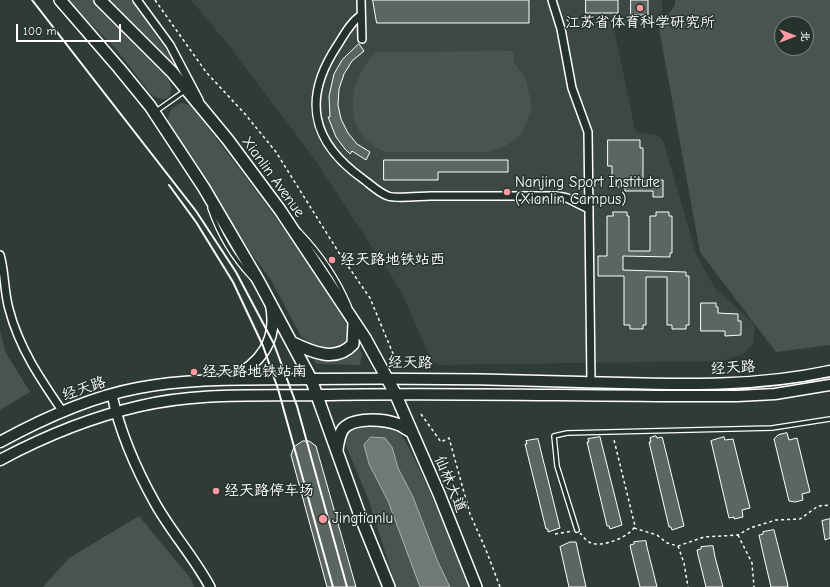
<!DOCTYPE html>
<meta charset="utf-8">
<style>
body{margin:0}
#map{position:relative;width:830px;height:587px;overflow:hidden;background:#2f3b35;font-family:"Comic Neue","LXGW WenKai TC",sans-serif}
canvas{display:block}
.north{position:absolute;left:774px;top:16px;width:40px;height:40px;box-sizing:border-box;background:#26332d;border:1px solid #7d8581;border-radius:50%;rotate:90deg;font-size:11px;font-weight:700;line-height:16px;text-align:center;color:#fff}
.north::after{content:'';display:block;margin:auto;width:14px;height:18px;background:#ff9aa2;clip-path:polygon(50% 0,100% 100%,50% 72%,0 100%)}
.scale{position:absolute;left:16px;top:24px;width:105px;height:18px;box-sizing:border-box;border:2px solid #fff;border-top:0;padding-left:5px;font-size:12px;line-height:14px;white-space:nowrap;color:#fff;-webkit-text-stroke:3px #26332d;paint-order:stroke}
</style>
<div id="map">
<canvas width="830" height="587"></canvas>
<div class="north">北</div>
<div class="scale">100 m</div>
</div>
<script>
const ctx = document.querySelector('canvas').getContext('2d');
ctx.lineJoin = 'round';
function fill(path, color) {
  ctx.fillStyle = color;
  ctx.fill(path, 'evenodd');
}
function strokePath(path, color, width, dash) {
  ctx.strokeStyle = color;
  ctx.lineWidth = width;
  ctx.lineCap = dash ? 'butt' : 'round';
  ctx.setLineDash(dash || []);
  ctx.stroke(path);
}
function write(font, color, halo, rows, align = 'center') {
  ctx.font = font + ' "Comic Neue","LXGW WenKai TC",sans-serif';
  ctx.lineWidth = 3;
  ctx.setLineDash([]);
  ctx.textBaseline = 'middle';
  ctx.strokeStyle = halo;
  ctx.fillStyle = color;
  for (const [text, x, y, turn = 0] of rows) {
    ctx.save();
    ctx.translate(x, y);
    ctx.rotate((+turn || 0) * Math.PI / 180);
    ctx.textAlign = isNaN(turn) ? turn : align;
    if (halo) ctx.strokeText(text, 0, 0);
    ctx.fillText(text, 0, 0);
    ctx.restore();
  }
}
fill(new Path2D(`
 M191 0H662V17L659 20 618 25 614 29 635 129 639 132 657 135 663 140 696 254 715 288 752 322 755 327 753 344 743 354 721 361 442 365 432 362 401 291 311 154 226 42Z`), '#3c4842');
fill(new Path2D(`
 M67 0H93L165 74C179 93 167 108 150 93L116 49Z
 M108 0H131L172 59 171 61 169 62Z
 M675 0H830V345L776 352 700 252 659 28 675 5ZM782 24H806V48H782Z
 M514 51V63L526 79 531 102V111L527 122 521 133 515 139 505 146 486 152H387C341 137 345 79 377 52Z
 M181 103 190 105 196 112C243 174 292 236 333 302 338 311 350 323 350 334 350 342 343 346 338 351L316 349 301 336 271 280 251 253 168 124C168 112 170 108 181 103Z
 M0 331 6 353 30 392 0 410Z
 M357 347 362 353 360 365 317 364 313 359 314 356Z
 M357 425C369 425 386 422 396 429 412 441 459 562 468 587H396L369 501 344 441 346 433Z
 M139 516 191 579 194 587H43L69 558Z`), '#4a544f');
const water = new Path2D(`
 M371 437 385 438 392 447 398 468 413 497 438 562 450 587H420L388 501 369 464 364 445Z`);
fill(water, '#707975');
strokePath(water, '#a9afac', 1);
const building = new Path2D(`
 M373 0H529V23H377Z
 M586 0H618V13H586Z
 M631 0H648V15H631Z
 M359 44 364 51 352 61 344 74 339 89 338 105 341 119 348 133 357 144 370 152 366 160 352 151 350 154 345 149 336 137 328 117H330L329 96 334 74 342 60Z
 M608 140H640V148H643V181L663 180V197H653V191H625V187H612V166H608Z
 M384 160H508V172H438V180H384Z
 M613 212H627V216H629V251H650V216H656V212H669V216H672V253H670V257L623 256V270L686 272V276H689V325H686V329H672V325H667V277H646V325H643V329H630V325H624V276H598V256H607V216H613Z
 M701 303H716V307H718V313L738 314V321H741V335L725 336V331H701Z
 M787 433 789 440 797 438 810 492 802 494 803 500 795 502 789 501 774 439 778 435Z
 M656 436 657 438 662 437 663 440 684 526 672 530 671 527H669L649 442H651L650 438Z
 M600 437 622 525 610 529 609 526H607L587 442H589L588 439Z
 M724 437 725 440 733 439 750 508 742 510 743 517 734 519V517L729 518 711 441Z
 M538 439 560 528 548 532V529H546L525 444H527L526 441Z
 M303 441H309L316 446 356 587H327L291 455 294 447Z
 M830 519V538L825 540 822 521Z
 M774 530 787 581 788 587H771L763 553 759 535 763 534V532Z
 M646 541 647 547 657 587H640L631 550 630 545 634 544V542Z
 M570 542H576L586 587H569L560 547Z
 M713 546 715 557 723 587H706L698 555 697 550 701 549V547Z`);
fill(building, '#5b6661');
strokePath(building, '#fff', 1);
const service = new Path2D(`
 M155 112 186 90
 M210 208C219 234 233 258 252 278
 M299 231C321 254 337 277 349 306
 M577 530 557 466 554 436 567 433 772 428 830 419`);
const minor = new Path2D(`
 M137 0 170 45 199 100
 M361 0 362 39
 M552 0 561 29 572 88 588 132 591 382
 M361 15C350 23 344 35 337 46 302 99 311 142 363 179 370 184 379 193 388 196 395 199 421 196 430 196 473 196 515 196 558 196L567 198 589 209
 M0 255C5 272 4 292 9 309 19 348 41 380 63 412`);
const tertiary = new Path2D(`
 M112 395C120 432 136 469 155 503 171 532 194 557 210 587`);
const secondary = new Path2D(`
 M230 379C261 363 278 341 271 305
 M0 442C42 419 90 397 138 388 194 377 253 380 311 379 401 378 491 379 581 382 666 384 746 389 830 371
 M0 460C43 437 92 417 140 406 199 392 260 396 320 395 459 392 598 397 737 396L775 394 830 385`);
const primary = new Path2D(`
 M60 0 119 68 150 106 204 188 258 280 311 379 359 513 389 587
 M100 0 172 72 228 140 280 210 365 338 395 393 439 494 476 587
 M293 343C312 352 336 363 353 344L354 323
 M337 450C338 442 339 435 343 429 353 417 383 419 397 424 401 425 406 429 410 431`);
strokePath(service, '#fff', 6);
strokePath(minor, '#fff', 10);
strokePath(tertiary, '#fff', 12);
strokePath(secondary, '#fff', 13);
strokePath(primary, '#fff', 14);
strokePath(new Path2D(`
 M155 0 206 72 245 114 276 152 341 256 370 298 396 361
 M421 414 441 442 449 438 470 514 486 550 500 587
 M634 528 657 535 667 543 678 546 704 537 738 535 750 528 776 520 800 519 818 506 830 505
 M580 533C582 535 585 540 589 542 600 549 630 537 635 526L614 440
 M555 534 573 531
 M738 535 752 563 754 587
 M678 546 684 563 688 587`), '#fff', 1.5, [3, 3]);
strokePath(service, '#26332d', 3.5);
strokePath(minor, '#26332d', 7);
strokePath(tertiary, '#26332d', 9);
strokePath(secondary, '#26332d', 10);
strokePath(primary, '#26332d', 11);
strokePath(new Path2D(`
 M32 0 196 211 236 272 274 344 297 406 347 587
 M169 185 196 222 233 282 263 346 278 389 333 587`), '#fff', 2);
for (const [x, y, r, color] of [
 [640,8,4,"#ff9aa2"],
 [507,192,4,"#ff9aa2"],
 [332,260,4,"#ff9aa2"],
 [194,372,4,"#ff9aa2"],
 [216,491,4,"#ff9aa2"],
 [323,519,5,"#ff9aa2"]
]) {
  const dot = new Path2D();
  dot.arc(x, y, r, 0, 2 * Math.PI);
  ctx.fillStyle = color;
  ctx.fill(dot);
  strokePath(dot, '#26332d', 1.5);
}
write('15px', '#fff', '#26332d', [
 ["江苏省体育科学研究所",640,23,"center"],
 ["Nanjing Sport Institute",515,183],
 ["(Xianlin Campus)",515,200],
 ["经天路地铁站西",340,260],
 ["经天路地铁站南",202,372],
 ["经天路停车场",224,491],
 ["Jingtianlu",332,519]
], 'left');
write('15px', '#fff', '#26332d', [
 ["Xianlin Avenue",273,177,54],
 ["经天路",410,363,1],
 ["经天路",733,368,-3],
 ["经天路",84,389,-19],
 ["仙林大道",450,484,67]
]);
</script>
